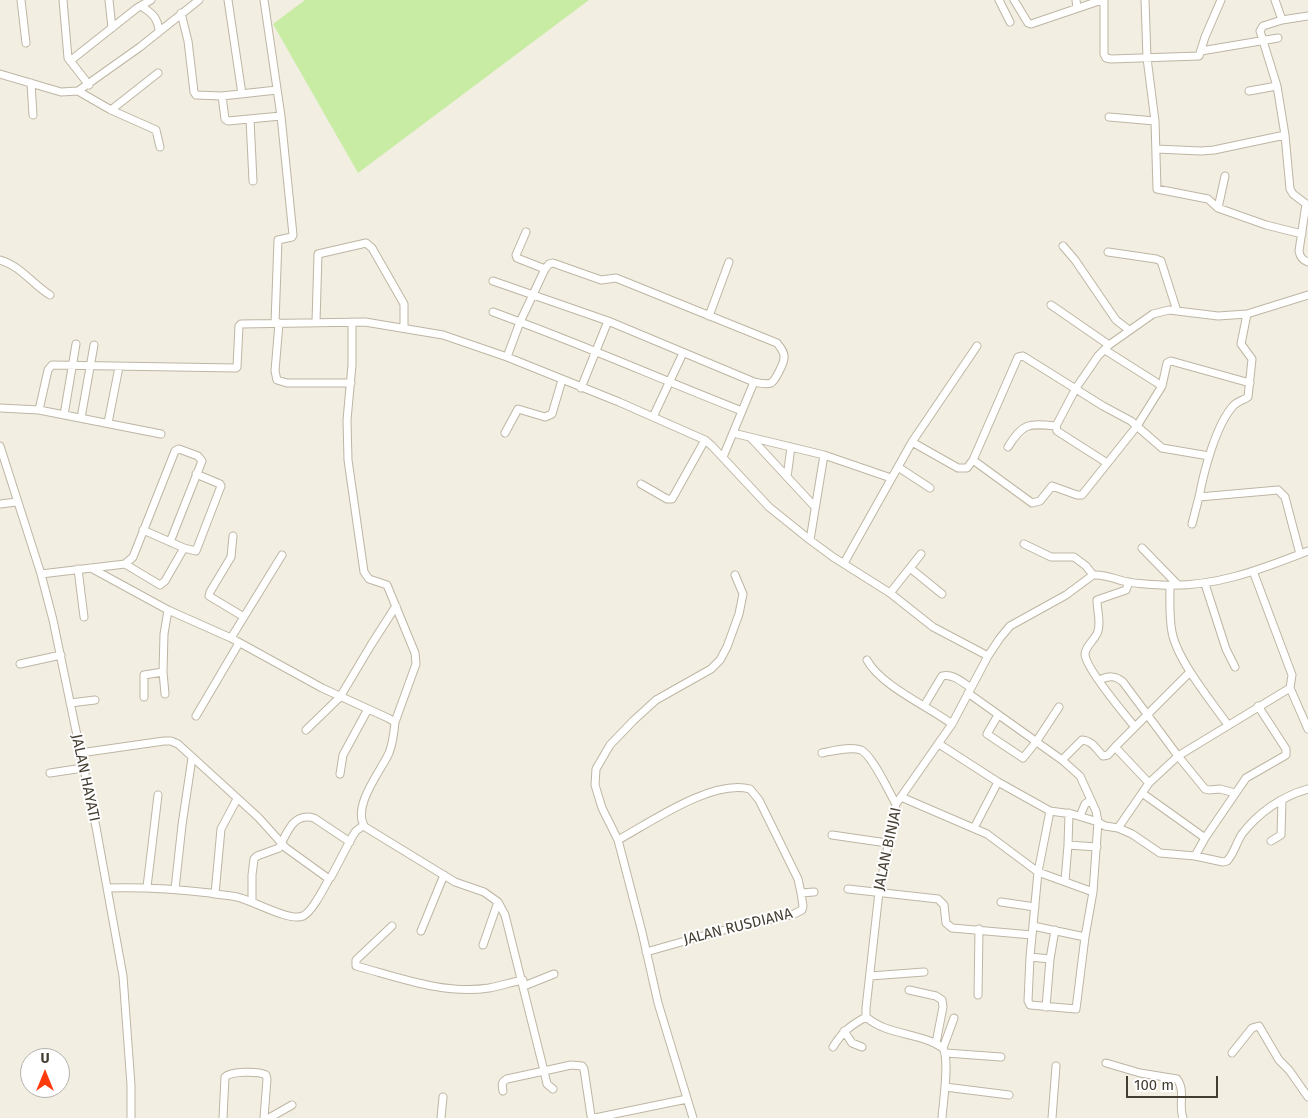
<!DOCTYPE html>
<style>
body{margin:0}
#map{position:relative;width:1308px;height:1118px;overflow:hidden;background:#f2eee1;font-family:"Fira Sans",sans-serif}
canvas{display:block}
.north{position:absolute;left:20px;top:1048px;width:50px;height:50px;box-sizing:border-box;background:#fff;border:1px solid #b4b1ad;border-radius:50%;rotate:0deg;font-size:14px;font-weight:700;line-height:20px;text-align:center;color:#443d31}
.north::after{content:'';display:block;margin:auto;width:18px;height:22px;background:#ff3a0b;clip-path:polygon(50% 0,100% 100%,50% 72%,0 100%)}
.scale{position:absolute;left:1126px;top:1076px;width:92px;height:22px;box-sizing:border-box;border:2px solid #443d31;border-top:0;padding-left:6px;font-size:15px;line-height:18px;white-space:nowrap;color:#443d31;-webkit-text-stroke:4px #fff;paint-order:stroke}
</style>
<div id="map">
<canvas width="1308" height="1118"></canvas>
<div class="north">U</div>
<div class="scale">100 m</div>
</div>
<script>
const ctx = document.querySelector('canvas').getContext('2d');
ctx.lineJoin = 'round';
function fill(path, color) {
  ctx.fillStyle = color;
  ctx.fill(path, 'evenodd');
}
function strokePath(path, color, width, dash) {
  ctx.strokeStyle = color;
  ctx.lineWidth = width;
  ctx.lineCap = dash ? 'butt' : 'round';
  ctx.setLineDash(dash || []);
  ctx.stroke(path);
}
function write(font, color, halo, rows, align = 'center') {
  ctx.font = font + ' "Fira Sans",sans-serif';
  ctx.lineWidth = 4;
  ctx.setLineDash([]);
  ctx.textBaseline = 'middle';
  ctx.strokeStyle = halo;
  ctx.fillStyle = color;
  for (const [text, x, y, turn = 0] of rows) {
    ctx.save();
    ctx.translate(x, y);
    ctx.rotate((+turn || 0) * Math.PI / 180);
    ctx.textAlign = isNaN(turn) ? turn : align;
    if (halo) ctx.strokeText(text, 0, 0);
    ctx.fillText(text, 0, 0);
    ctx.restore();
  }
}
fill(new Path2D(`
 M305 0H589L358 173 273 24Z`), '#c9eca4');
const minor = new Path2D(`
 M21 0 26 43
 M63 0 68 58 89 85
 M109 0 112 28
 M228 0 242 94
 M264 0 281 116 293 235 292 237 278 240 275 323
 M999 0 1010 22
 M1014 0 1028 23 1031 24 1102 0
 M1076 0 1077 8
 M1104 0V54L1106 58 1111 59 1199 56 1205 37 1221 0
 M1145 0 1147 58 1155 121 1157 189 1208 199 1218 208 1266 225 1302 234
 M1275 0 1282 20 1263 26 1260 31 1277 86 1285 135 1290 189 1293 194 1306 204 1299 251C1300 257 1302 260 1308 262
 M141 6C152 13 158 18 159 31
 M181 13 188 41 194 92 196 95 222 96 277 90
 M1282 20 1308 16
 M1201 51 1278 38
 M70 61 137 8 151 0
 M0 74 61 92 78 91 140 47 199 0
 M31 83 33 115
 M78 91 111 110 156 130 160 147
 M1249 91 1277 86
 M222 96 225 119 228 121 281 116
 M111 110 158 73
 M1109 117 1155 121
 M250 119 253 181
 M1156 149 1201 151 1214 150 1285 135
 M1218 208 1225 176
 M526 232 516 255 517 258 545 269
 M1063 246 1075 260 1116 320 1129 330
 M1108 252 1156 259 1161 261 1177 311
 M0 260C21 266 32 284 50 295
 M493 281 608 321 754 382
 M1051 305 1109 345
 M493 312 520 322 545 269 549 264 553 263 601 280 616 278 777 343C780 347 785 352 784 358 784 363 775 381 771 383 766 385 759 383 754 382L723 457
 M1247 314 1241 344 1252 359 1248 397C1244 400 1238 401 1234 405 1216 424 1204 471 1199 497L1278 490 1285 497 1300 554
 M709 316 729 262
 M316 322 318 254 366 243 372 248 404 304V328
 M352 322V365L347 420 348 460 364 572 369 579 387 585 415 653 416 664 395 722
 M279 323 275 371 277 380 287 383H351
 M1105 350 1162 386
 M507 357 520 322C595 350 668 382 742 411
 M581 388 608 321
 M0 408 39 410 48 370 52 365 236 368 237 367 239 326 241 324 365 322 443 335 507 357 619 402 705 440 712 446 769 507 810 540 833 557 890 593 933 627 988 656
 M39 410 161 434
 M64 415 76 344
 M653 417 683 353
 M81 418 94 345
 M108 423 119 367
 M505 433 518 409 545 417 552 414 562 380
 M733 433 824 455 891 478
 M751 438 815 507
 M912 442 958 468H967L973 460 1018 357 1023 356 1103 406 1131 421 1162 448 1209 456
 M0 446 41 574 53 620 96 827 123 976 131 1085V1118
 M1008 447C1023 423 1028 423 1056 426
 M973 460 1032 503 1040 501 1052 486 1077 495H1082L1137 426 1162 386 1167 363 1171 361 1250 383
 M1107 463 1057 431 1056 426 1076 388 1098 356 1109 345 1153 314 1169 310 1218 316 1247 314 1308 295
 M898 467 930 488
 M787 477 791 447
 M641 484 667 499H672L705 440
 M0 504 17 502
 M1192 524 1199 497
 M143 530 184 548 196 551 221 486 220 484 196 474
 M233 536 231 557 210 592 209 596 244 617
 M810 540 824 455
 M1024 544 1051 557H1074L1086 566 1093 575
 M1142 548 1178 585
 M844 563 912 442 977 346
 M125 564 160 585 165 581 184 548
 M91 568 168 610 231 638 322 688 388 718 395 722C394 733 393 743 389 753 381 771 351 807 365 827L455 882 484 892 498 902 505 915 544 1071 571 1065 582 1066 584 1069 591 1116 595 1118 687 1099
 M910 568 942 594
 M78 569 84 617
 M1253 571 1292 675 1290 688 1308 729
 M41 574 125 564 133 557 175 451 179 449 198 456 202 461 170 542
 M1093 575C1104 574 1112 578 1123 581 1135 584 1148 584 1161 585 1213 588 1260 570 1308 551
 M1129 582 1126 590 1097 600C1097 611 1101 621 1098 631 1096 639 1085 646 1085 654 1085 667 1125 715 1135 727
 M1205 584 1226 649 1235 667
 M1170 586C1170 601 1169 617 1172 632 1177 660 1211 701 1228 725
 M890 593 921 554
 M231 638 282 555
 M867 660C880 685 929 707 952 724
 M20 664 61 655
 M163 672 165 694
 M1099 680C1109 676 1115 675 1123 682L1178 756 1205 789 1209 790 1220 789 1235 793
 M968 693 1062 760 1080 776 1096 811 1098 822 1105 826 1118 828 1132 834 1160 853 1195 856 1223 862 1227 861C1234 854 1236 843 1242 834 1258 813 1282 796 1308 789
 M144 697V675L163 672 164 634 168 610
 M70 703 95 700
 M924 706 942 676C952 673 962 682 971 688
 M998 715 987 734 1023 758 1036 742 1059 707
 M196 716 239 643
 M306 730 340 697 371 645 396 606
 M939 744 998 782 1050 811 1038 872 1030 957 1028 1001 1030 1005 1076 1009 1085 937
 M80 753 164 741H171L178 744 258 817 286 848 329 879 331 877 352 837 356 831 364 825
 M822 753C833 751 850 746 861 750 872 755 889 792 896 804
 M1062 760 1082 740C1093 741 1096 749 1103 756L1108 755 1115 747
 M50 773 83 768
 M340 774 343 755 368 709
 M1149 783 1115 747 1190 672
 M1142 793 1205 838
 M901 797 987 834 1038 872 1093 892
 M1080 816 1085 804 1091 800
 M974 828 998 782
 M1118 828 1149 783 1178 756 1290 688
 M832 835 887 843
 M618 840C651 822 712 779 750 789L759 800 798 879 801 893
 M1271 841 1281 835 1282 800
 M1068 845 1069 813
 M1195 856 1205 838 1246 778 1286 755V749L1258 706
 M1065 881 1068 845 1097 847
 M147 887 158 795
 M107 888C142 887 176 889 210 893 219 895 229 895 237 897 252 900 289 922 303 916 312 912 324 888 329 879
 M175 889 182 825 192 758
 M848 889 938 899 944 905 946 923 952 928 1032 935
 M215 894 221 829 237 799
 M252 902V875L254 859 257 856 279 848C287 833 293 812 314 818L350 842
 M1001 902 1035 907
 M392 926 356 960V966C398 977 444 995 489 988 500 986 512 982 523 980
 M1033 926 1085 937 1093 892 1098 822 1072 814 1050 811
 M421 931 444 875
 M483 945 498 902
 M646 952 735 927 794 914 802 910 803 906 801 893 814 892
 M1030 957 1050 959 1055 930
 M870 976 924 972
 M524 986 554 974
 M909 990 936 996 942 1000 943 1007 936 1043
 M978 995 979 929
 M1046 1007 1050 959
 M844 1031 852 1043 862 1047
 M833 1047C842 1032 851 1025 866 1017
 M943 1048 954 1018
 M946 1053 1001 1057
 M1232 1053 1252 1028 1259 1026 1279 1060 1289 1070 1308 1097
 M1106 1063 1140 1073 1177 1079C1186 1091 1178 1105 1183 1118
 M945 1087 1009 1095
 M503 1091C502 1085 501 1082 507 1079L544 1071 547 1084 553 1089
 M223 1118 225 1077C231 1071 258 1071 266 1075L267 1079 264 1118
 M269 1118 292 1105
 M441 1118 443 1097
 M693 1118 658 1003 642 932 618 840 602 808 595 785 596 769 610 745 633 721 656 700 711 669 720 660 727 647 739 614 743 594 735 575
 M942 1118C943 1102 950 1060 943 1048 920 1032 888 1036 866 1017V1008L879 892 896 804 952 724 988 656 1000 638 1010 626 1066 595 1093 575
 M1052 1118 1056 1066`);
strokePath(minor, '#beb6a3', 9);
strokePath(minor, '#fff', 7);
write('15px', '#443d31', '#fff', [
 ["JALAN HAYATI",85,778,78],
 ["JALAN BINJAI",888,849,-78],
 ["JALAN RUSDIANA",738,927,-14]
]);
</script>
